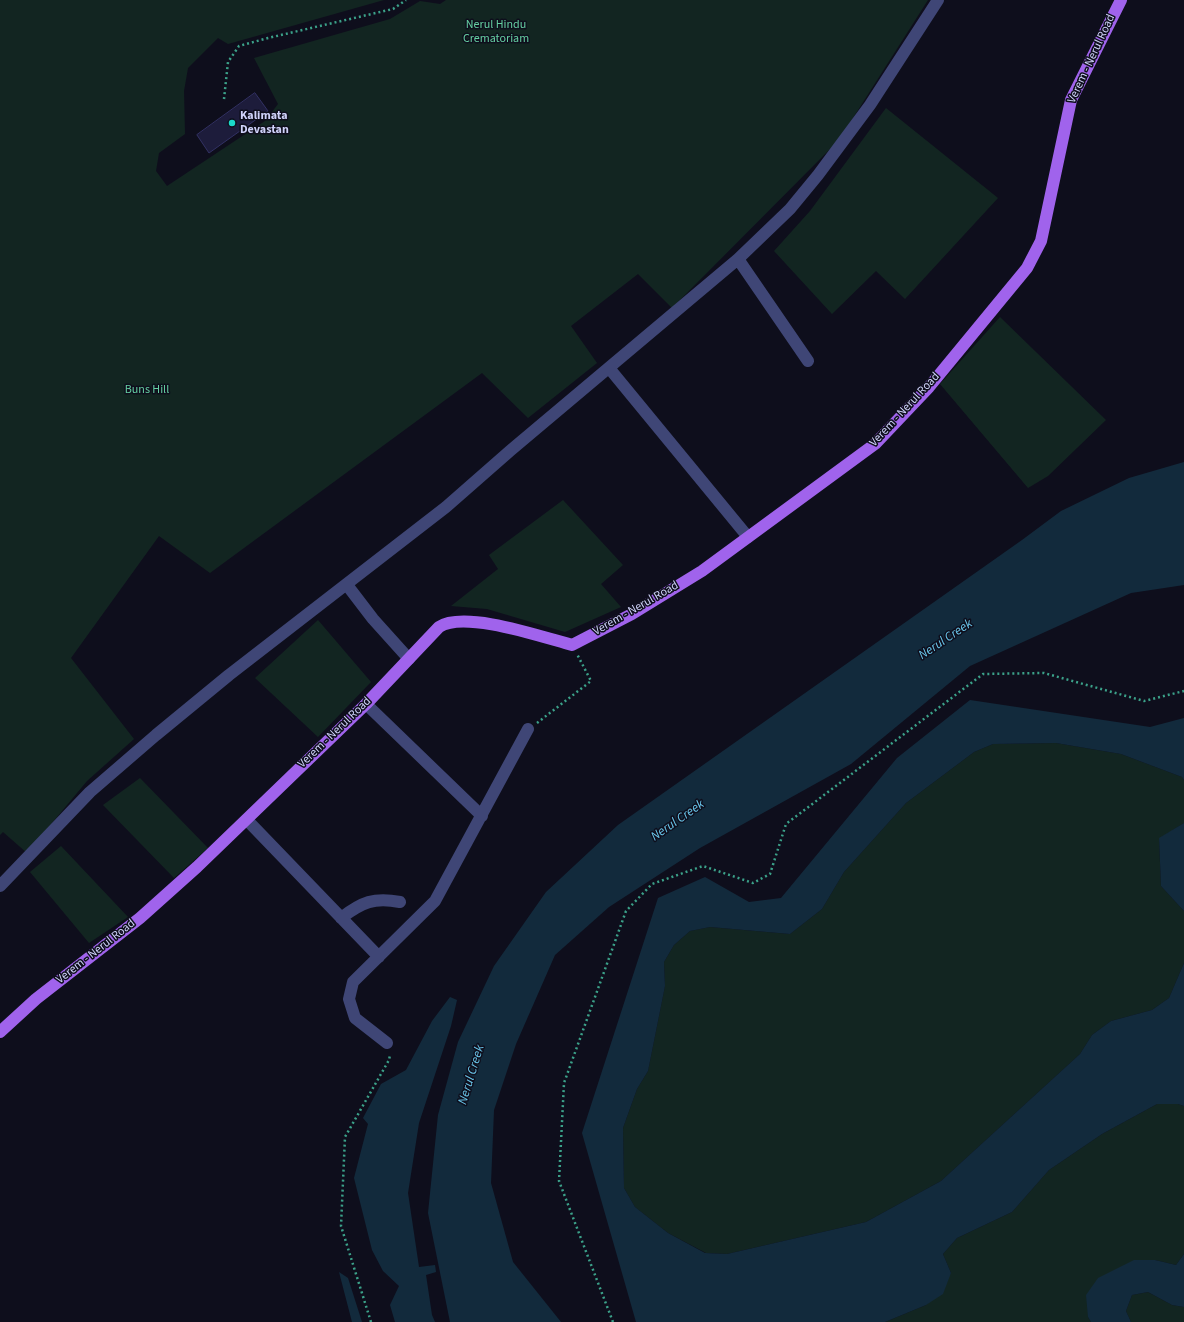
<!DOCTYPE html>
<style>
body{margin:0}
canvas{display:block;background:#0e0e1c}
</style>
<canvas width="1184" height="1322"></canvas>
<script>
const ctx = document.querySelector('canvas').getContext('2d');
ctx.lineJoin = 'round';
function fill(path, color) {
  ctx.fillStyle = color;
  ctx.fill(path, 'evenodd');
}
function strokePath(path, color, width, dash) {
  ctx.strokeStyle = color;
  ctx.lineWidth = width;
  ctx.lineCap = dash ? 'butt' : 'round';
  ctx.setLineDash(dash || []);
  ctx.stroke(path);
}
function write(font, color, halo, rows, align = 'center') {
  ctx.font = font + ' "Source Sans 3",sans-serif';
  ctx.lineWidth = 3;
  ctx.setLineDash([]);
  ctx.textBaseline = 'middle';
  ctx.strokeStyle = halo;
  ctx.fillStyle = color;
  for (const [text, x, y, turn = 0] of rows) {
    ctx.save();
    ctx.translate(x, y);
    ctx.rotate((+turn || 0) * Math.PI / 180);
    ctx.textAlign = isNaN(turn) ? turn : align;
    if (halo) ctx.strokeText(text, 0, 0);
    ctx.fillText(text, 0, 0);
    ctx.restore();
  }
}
fill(new Path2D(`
 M0 0H384L228 44 218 38 188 68 184 91 185 134 159 153 156 171 167 186 265 121 278 104 254 58 390 19 420 1 440 4 446 0H928L839 140 672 308 638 274 571 326 597 363 528 418 482 373 210 573 159 536 71 658 134 739 87 781 27 853 3 832 0 835Z
 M886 108 998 198 905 299 876 271 832 314 774 251 810 211Z
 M1000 317 1106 420 1048 476 1028 488 940 384Z
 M563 500 623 565 601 584 621 607 565 632 487 609 451 606 498 569 489 555Z
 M318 620 371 682 318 737 255 678Z
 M1056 743 1121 754 1182 777 1184 780V823L1159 839 1161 886 1184 911V963L1169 998 1152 1010 1111 1021 1092 1035 1080 1054 941 1181 866 1222 727 1254 706 1253 668 1233 635 1207 624 1188 623 1128 637 1089 648 1071 665 986 664 962 674 945 690 931 710 927 790 934 822 909 844 872 906 803 974 752 993 744Z
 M140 778 208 848 174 878 103 805Z
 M61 846 128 917 89 943 30 872Z
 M1157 1104H1178L1184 1106V1254L1176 1265 1155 1260 1088 1317 1091 1322H885L926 1305 951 1273 943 1254 957 1238 1012 1212 1049 1170 1102 1134Z
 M1148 1292 1172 1305 1184 1307V1322H1131L1126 1311 1132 1295Z`), '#122521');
fill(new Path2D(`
 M1184 462V585L1131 593 970 666 851 764 700 848 609 907 555 955 516 1044 494 1110 491 1183 513 1262 561 1322H450L428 1213 438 1115 458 1042 494 966 546 892 618 825 1022 540 1061 511 1129 478Z
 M970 700 1150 727 1184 718V780L1182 777 1121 754 1056 743 993 744 974 752 906 803 844 872 822 909 790 934 710 927 690 931 674 945 664 962 665 986 648 1071 637 1089 623 1128 624 1188 635 1207 668 1233 705 1253 727 1254 866 1222 941 1181 1080 1054 1092 1035 1111 1021 1152 1010 1169 998 1184 963V1106L1178 1104H1157L1102 1134 1049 1170 1012 1212 957 1238 943 1254 951 1273 943 1294 926 1305 885 1322H636L582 1133 658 898 705 877 749 902 781 898 897 758Z
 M1184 823V911L1161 886 1159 838Z
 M450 997 457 1000 451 1026 419 1123 408 1193 419 1267 435 1265 436 1272 426 1275 432 1315 435 1322H395L390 1305 399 1286 383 1271 372 1250 354 1178 368 1124 363 1118 381 1084 406 1070 432 1021Z
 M1184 1254V1307L1172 1305 1148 1292 1132 1295 1126 1311 1131 1322H1091L1088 1317 1086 1295 1098 1278 1134 1260H1155L1176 1265Z
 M339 1272 348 1278 362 1322H352Z`), '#122a3c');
const building = new Path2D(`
 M255 93 268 111 209 153 197 135Z`);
fill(building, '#1d1c3b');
strokePath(building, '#323164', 1);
strokePath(new Path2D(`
 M224 99 228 62 239 46 268 38 393 9 406 0
 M537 723 591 681 577 654
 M371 1322 341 1226 345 1137 389 1060 390 1055
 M613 1322 559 1181 564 1083 626 911 652 884 703 866 753 883 770 874 786 824 983 674 1044 673 1144 701 1184 691`), '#3ba189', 2.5, [2, 3]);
strokePath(new Path2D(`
 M738 259 808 361
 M609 368 748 537
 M347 585 373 619 409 659
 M366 704 482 816
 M247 820 379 957
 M0 886 90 792 156 735 229 675 446 507 511 450 738 259 790 209 818 175 870 105 938 0
 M341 918C362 902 374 897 400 902
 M387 1043 355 1018 349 999 353 982 435 901 528 729`), '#3f4676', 12);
strokePath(new Path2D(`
 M0 1032 36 999 140 918 197 867 366 704 439 627C464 610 542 637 572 645L632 614 702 571 875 444 929 387 1027 268 1041 241 1071 100 1121 0`), '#a063ec', 12);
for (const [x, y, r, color] of [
 [232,123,4,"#1bd9ca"]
]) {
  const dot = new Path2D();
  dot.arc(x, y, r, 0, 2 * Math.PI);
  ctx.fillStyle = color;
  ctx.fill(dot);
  strokePath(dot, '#0e0e1c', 1.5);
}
write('12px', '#65cfa2', '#0e0e1c', [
 ["Nerul Hindu",496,25],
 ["Crematoriam",496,39],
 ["Buns Hill",147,390]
]);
write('12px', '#cfd2f9', '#0e0e1c', [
 ["Verem - Nerul Road",1092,59,-65],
 ["Verem - Nerul Road",905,410,-47],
 ["Verem - Nerul Road",636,609,-30],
 ["Verem - Nerul Road",335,733,-44],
 ["Verem - Nerul Road",96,952,-38]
]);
write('bold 12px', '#cfd2f9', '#0e0e1c', [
 ["Kalimata",240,116],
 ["Devastan",240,130]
], 'left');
write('italic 13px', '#6ac7ec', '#0e0e1c', [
 ["Nerul Creek",946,640,-34],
 ["Nerul Creek",678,821,-35],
 ["Nerul Creek",472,1075,-73]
]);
</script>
